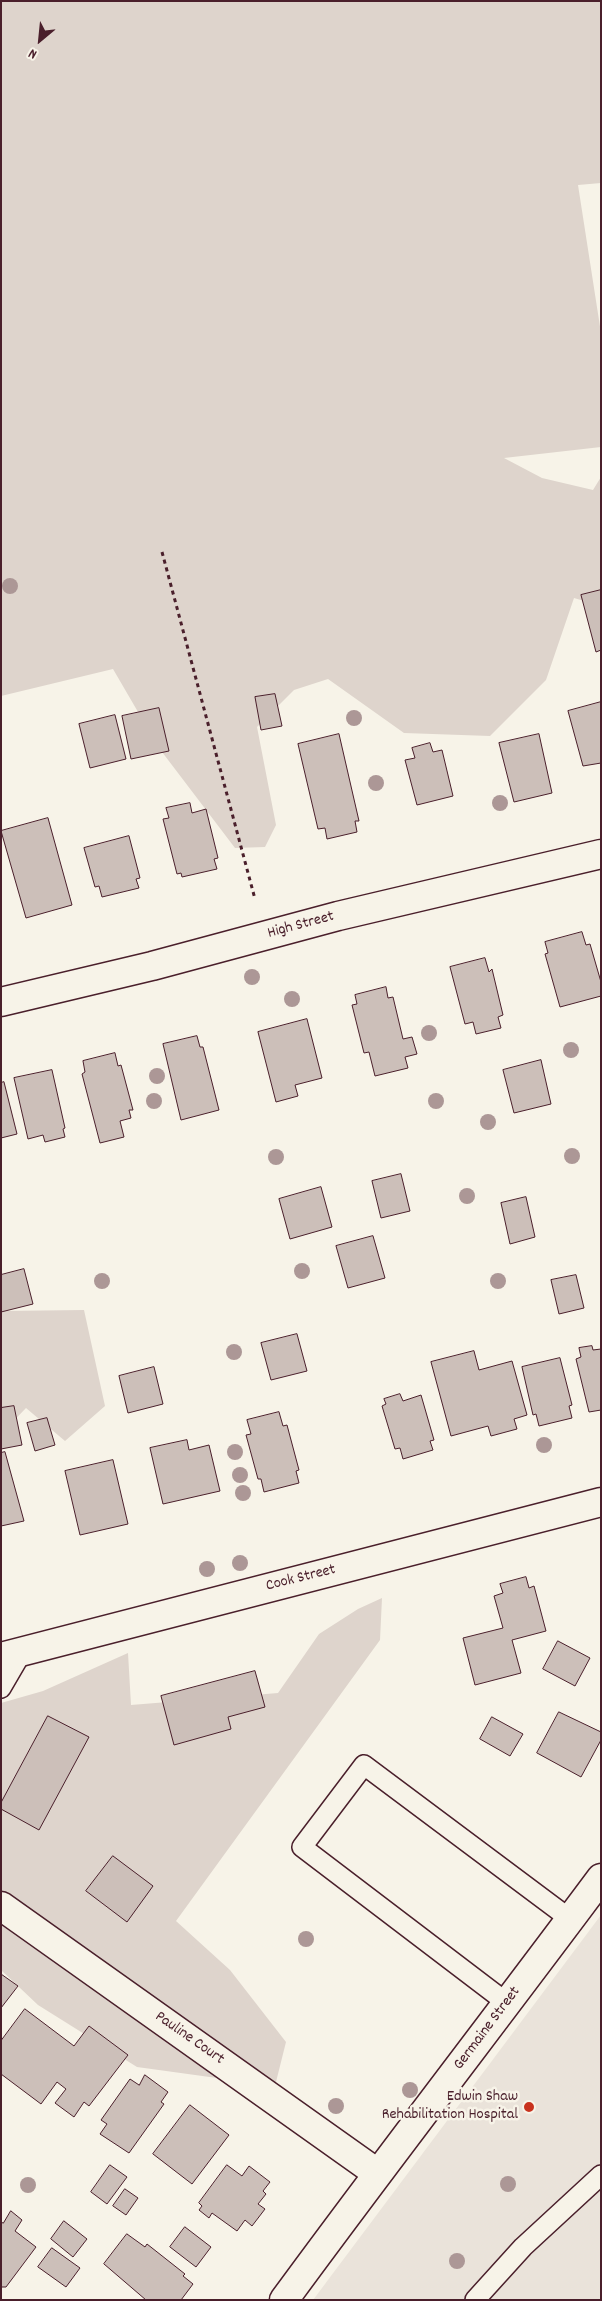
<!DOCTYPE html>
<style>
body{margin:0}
#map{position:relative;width:602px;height:2301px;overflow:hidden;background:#f7f3e8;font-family:Dekko,sans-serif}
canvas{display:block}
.frame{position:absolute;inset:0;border:2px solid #4a1f2b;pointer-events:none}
.north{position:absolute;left:15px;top:15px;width:50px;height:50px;-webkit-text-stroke:4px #f7f3e8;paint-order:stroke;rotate:208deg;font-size:14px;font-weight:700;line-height:20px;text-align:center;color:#4a1f2b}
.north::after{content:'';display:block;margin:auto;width:18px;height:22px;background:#4a1f2b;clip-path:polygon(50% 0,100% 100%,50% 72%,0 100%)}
</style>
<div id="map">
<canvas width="602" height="2301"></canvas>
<div class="frame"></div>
<div class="north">N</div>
</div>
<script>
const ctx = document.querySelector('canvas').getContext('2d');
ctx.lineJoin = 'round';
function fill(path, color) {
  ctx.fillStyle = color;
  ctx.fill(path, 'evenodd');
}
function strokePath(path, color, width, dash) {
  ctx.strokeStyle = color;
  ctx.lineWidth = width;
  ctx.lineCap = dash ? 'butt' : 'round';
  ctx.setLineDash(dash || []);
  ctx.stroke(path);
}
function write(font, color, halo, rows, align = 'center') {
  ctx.font = font + ' Dekko,sans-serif';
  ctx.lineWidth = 5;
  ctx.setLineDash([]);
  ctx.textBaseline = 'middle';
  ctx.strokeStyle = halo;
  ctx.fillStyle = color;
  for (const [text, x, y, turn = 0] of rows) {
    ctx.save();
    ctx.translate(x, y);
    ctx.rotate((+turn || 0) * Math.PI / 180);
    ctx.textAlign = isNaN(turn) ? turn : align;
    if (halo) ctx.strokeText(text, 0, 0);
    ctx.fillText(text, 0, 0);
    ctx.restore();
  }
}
fill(new Path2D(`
 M601 1915V2300H313Z`), '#eae3da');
fill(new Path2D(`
 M1 1H601V183L578 185 601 333V447L504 458 542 478 593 490 601 477V606L574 598 546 680 490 736 404 733 328 679 294 690 257 727 276 825 265 847 235 848 159 748 113 669 1 696Z
 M84 1310 105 1406 65 1441 26 1408 1 1434V1311Z
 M382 1598 380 1640 176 1921 230 1970 286 2042 275 2086 137 2067 38 2005 1 1970V1703L43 1691 128 1653 131 1705 278 1693 319 1634 358 1609Z`), '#ded4cc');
const building = new Path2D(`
 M601 590V650L596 652 581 595Z
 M275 694 282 726 261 730 255 697Z
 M601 702V763L583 766 568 711Z
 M159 708 169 751 131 759 122 716Z
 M115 715 126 759 90 768 79 724Z
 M339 734 359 821H355L357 832 327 839 325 828 318 829 298 744Z
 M539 734 552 793 514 802 499 743Z
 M430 743 433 752 442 750 453 796 417 805 405 760 415 758 412 748Z
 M190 803 192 813 206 809 218 858 214 859 217 869 182 877 181 873 177 874 163 819 169 818 166 808Z
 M48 818 72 905 26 918 1 831Z
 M129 836 140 878 136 879 139 888 102 897 99 886 95 887 84 848Z
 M582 932 586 945 590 944 601 982V996L560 1007 545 954 548 953 545 942Z
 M485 958 489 972 492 969 503 1015 498 1017 501 1028 476 1034 473 1022 465 1024 450 967Z
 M386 987 388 998 393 997 403 1039 412 1037 417 1054 405 1057 408 1068 375 1076 369 1052 364 1053 352 1005 357 1004 355 995Z
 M307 1019 322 1078 295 1085 298 1096 276 1102 258 1032Z
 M197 1036 200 1047H203L219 1110 181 1120 163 1044Z
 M115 1053 118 1066 121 1065 133 1110H129L131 1118 120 1121 124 1137 100 1143 82 1074 85 1072 83 1061Z
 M541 1060 551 1104 514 1113 503 1070Z
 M52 1070 65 1128 63 1129 65 1137 45 1142 43 1135 28 1139 14 1078Z
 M4 1082 17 1134 1 1138V1083Z
 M401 1174 410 1211 381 1218 372 1181Z
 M321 1187 332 1227 290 1239 279 1199Z
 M526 1197 535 1237 510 1244 501 1203Z
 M373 1236 385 1278 348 1288 336 1246Z
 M24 1269 33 1304 1 1312V1275Z
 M576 1275 584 1308 559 1314 551 1280Z
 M297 1334 307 1371 271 1380 261 1343Z
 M592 1346 593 1350 601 1349V1410L589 1412 576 1359 581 1357 579 1348Z
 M474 1351 479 1370 512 1361 527 1415 514 1419 517 1429 491 1436 488 1426 451 1436 431 1362Z
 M560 1358 572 1405 569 1406 572 1418 539 1426 536 1414 533 1415 522 1367Z
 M154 1367 163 1404 128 1413 119 1376Z
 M400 1394 403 1401 421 1395 434 1440 430 1441 433 1450 403 1459 400 1448 395 1449 382 1406 386 1404 384 1399Z
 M14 1406 22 1445 1 1449V1408Z
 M279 1412 283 1426 287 1425 299 1470 296 1471 299 1483 264 1492 261 1479H258L246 1435 251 1434 247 1420Z
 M47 1418 55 1445 35 1451 27 1423Z
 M187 1440 189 1450 209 1445 220 1491 163 1504 150 1448Z
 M5 1452 24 1521 1 1526V1453Z
 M113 1460 128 1524 80 1535 65 1471Z
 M526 1577 529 1588 534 1586 546 1631 512 1640 521 1673 475 1685 463 1638 503 1628 494 1596 503 1593 500 1584Z
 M558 1641 590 1658 575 1686 543 1669Z
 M255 1671 265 1707 228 1717 231 1729 174 1745 161 1696Z
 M559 1712 601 1732V1740L581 1777 537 1753Z
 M48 1716 89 1737 39 1830 1 1809V1803Z
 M492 1717 523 1734 510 1756 480 1739Z
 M113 1856 153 1886 127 1922 86 1891Z
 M1 1974 18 1986 1 2008Z
 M25 2009 74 2046 89 2026 128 2055 89 2106 84 2102 74 2117 55 2103 66 2089 57 2082 41 2104 1 2074V2041Z
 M145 2075 168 2092 161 2102 164 2104 129 2153 100 2134 107 2124 101 2120 130 2079 139 2085Z
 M190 2105 229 2135 192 2184 153 2154Z
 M110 2165 127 2177 107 2204 91 2192Z
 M227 2165 242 2176 249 2166 270 2182 263 2191 266 2194 258 2204 265 2209 252 2226 245 2220 237 2231 212 2213 209 2218 199 2210 202 2206 199 2203Z
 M125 2189 138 2198 126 2215 113 2206Z
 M11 2211 22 2220 15 2231 36 2247 6 2287H1V2222L3 2223Z
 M64 2221 87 2239 73 2257 51 2239Z
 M185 2227 211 2247 196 2267 170 2247Z
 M127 2234 145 2247 147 2244 185 2274 183 2276 193 2284 181 2300H146L104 2264Z
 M52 2248 80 2268 66 2287 38 2267Z`);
fill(building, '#ccbfb9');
strokePath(building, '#4a1f2b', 1);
const service = new Path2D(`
 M1 1688 22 1652
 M507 2003 302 1847 364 1765 570 1919
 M475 2300 523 2247 601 2175`);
const minor = new Path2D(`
 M1 1657 601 1502
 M1 1906 377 2173
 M284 2300C388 2158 496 2019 601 1878`);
const tertiary = new Path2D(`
 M1 1002 152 966 338 916 601 854`);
strokePath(service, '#4a1f2b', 22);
strokePath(minor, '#4a1f2b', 31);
strokePath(tertiary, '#4a1f2b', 31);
strokePath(new Path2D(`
 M162 552 255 899`), '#4a1f2b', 3, [4, 4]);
strokePath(service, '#f7f3e8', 19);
strokePath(minor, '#f7f3e8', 28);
strokePath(tertiary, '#f7f3e8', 28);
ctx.fillStyle = '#ac9796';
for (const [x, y] of [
 [10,586],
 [354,718],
 [376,783],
 [500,803],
 [252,977],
 [292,999],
 [429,1033],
 [571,1050],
 [157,1076],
 [154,1101],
 [436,1101],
 [488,1122],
 [572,1156],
 [276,1157],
 [467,1196],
 [302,1271],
 [102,1281],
 [498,1281],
 [234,1352],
 [544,1445],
 [235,1452],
 [240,1475],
 [243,1493],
 [240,1563],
 [207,1569],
 [306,1939],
 [410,2090],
 [336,2106],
 [508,2184],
 [28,2185],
 [457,2261]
]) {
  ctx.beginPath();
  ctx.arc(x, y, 8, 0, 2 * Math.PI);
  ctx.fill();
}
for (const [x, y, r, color] of [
 [529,2107,6,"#c8321e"]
]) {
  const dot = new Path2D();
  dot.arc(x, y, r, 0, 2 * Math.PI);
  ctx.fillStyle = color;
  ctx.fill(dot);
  strokePath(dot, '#f7f3e8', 2);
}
write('16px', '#4a1f2b', '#f7f3e8', [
 ["High Street",301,926,-15],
 ["Cook Street",301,1579,-14],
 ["Germaine Street",488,2029,-53],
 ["Pauline Court",189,2039,35]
]);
write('16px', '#4a1f2b', '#f7f3e8', [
 ["Edwin Shaw",518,2098],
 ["Rehabilitation Hospital",518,2116]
], 'right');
</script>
